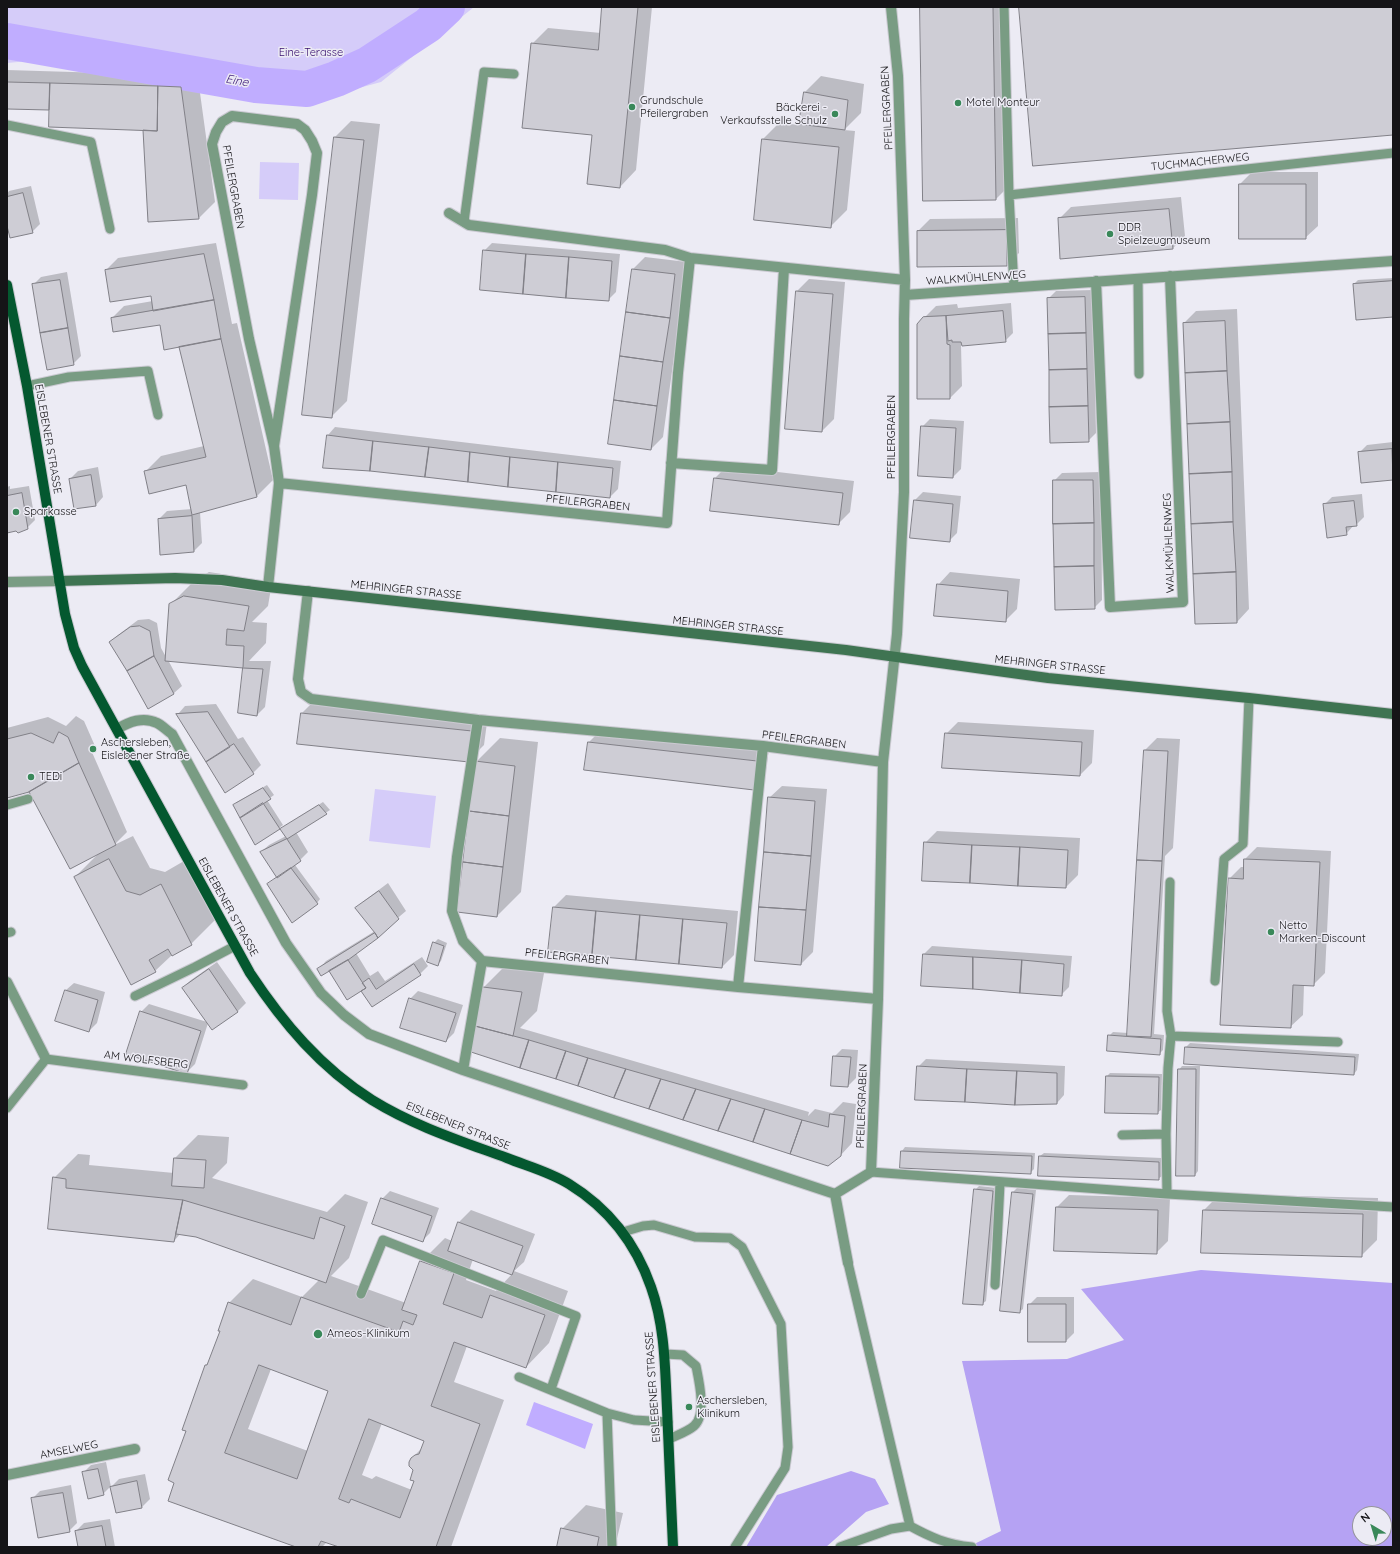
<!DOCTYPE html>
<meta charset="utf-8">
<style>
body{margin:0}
#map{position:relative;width:1400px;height:1554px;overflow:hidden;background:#ecebf4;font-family:Quicksand,sans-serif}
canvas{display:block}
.frame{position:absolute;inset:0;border:8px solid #151417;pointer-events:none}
.north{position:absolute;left:1352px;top:1506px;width:40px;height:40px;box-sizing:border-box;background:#ecebf4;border:1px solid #96959c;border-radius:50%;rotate:322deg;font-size:11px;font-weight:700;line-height:16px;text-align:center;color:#151417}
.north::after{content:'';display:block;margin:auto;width:14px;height:18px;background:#398859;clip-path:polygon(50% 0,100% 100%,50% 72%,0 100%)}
</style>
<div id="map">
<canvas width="1400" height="1554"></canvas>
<div class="frame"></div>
<div class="north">N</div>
</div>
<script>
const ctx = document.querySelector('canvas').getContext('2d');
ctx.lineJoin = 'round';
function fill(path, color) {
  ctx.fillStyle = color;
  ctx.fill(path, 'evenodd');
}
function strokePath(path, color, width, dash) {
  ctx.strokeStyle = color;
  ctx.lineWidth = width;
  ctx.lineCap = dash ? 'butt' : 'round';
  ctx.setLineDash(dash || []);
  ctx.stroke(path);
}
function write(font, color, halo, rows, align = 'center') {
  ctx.font = font + ' Quicksand,sans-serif';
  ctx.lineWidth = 3;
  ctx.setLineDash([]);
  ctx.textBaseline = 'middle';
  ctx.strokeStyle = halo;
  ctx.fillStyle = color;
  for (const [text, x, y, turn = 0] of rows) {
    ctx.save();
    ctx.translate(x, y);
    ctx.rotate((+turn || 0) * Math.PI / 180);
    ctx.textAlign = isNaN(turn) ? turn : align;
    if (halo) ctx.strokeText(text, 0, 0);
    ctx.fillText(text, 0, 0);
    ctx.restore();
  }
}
fill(new Path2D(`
 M7 7H474L381 82 311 101 173 65 73 57 7 63Z
 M260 162 299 163 298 200 259 199Z
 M375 789 436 796 430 848 369 841Z`), '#d5ccf9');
fill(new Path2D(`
 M1201 1270 1393 1283V1547H968L1001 1531 962 1361 1067 1359 1124 1340 1081 1289ZM1360 1514H1384V1538H1360Z
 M851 1471 875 1479 889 1504 866 1512 826 1547H746L777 1495Z`), '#b5a2f3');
fill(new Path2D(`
 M534 1402 593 1424 585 1449 526 1425Z`), '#c0adff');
fill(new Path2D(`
 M603 7H652L636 170 620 187 593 134 532 44 548 28 601 33Z
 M921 7H1001L1004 191 996 199Z
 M7 70 171 75 175 71H197L215 202 199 218 144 129 50 109 7 108Z
 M821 76 864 84 861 113 844 130 855 131 847 210 830 227 755 219 763 139 779 123 800 125 805 92Z
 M351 121 380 124 347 401 331 417 335 137Z
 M1252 172H1318V226L1305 238 1240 184Z
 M31 186 40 224 32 232 7 222V194L9 191Z
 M1181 197 1185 236 1173 248 1059 219 1071 207Z
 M1018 218 1019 253 1006 265 918 231 930 219Z
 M216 243 232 324 237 323 273 480 257 496 200 512 202 543 194 551 159 519 167 511 192 509 187 484 145 472 161 456 204 446 180 348 161 324 112 318 124 306 153 301 152 295 106 270 118 258Z
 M492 243 620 254 616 292 608 300 484 251Z
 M645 257 687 262 663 437 651 449 609 443 633 269Z
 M67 272 81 356 73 364 33 285 41 277Z
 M1393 278V316L1354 284 1358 280Z
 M809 279 845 282 834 419 822 431 786 428 797 291Z
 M1093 290 1096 433 1088 441 1048 299 1056 291Z
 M1011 303 1013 333 1005 341 961 345 962 386 950 398 924 318 936 306 957 304 958 308Z
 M1237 309 1249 609 1237 622 1196 623 1184 323 1196 311Z
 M930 419 964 421 961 469 953 477 922 427Z
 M335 427 621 461 618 489 610 497 328 435Z
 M1393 442V479L1362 482 1359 453 1367 445Z
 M727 466 854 481 850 512 838 524 715 478Z
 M98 467 103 497 96 505 70 479 78 471Z
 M1101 472 1102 600 1094 608 1054 481 1062 473Z
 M10 486V489L29 486 35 520 27 528 7 532V487Z
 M923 492 961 496 957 533 949 541 915 500Z
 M1362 494 1364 517 1356 525H1354L1346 534 1324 505 1332 497Z
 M209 572 272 582 268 606 252 622 267 623 266 643 249 661H271L265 707 257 715 239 712 244 667 168 660 182 686 174 693 148 707 128 670 110 642 118 635 138 620 149 619 157 623 161 648 166 657 170 605 194 581Z
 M950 572 1020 579 1017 609 1005 621 938 585Z
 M318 697 488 715 484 745 468 761 302 713Z
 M216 704 238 739 243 737 261 765 253 773 178 714 185 706Z
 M76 716 84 721 95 746 91 750 127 832 114 845 133 836 150 868 165 872 184 861 215 920 191 944 172 955 155 971 132 983 75 877 100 852 30 791 7 797V728L48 717 66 726Z
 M958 722 1094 730 1092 763 1080 775 946 734Z
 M601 730 769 749 765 777 753 789 585 770 589 742Z
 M500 738 538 742 521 892 497 916 476 762Z
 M1157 738 1180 739 1173 848 1165 856 1154 1034 1164 1035 1163 1050 1159 1054 1109 1036 1113 1032 1128 1033 1145 750Z
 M267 785 274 795 267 800 283 825 279 828 234 806 237 802Z
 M782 786 827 789 813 952 801 964 769 798Z
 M323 802 330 810 296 832 308 852 295 865 320 899 317 903 269 884 277 877 261 852 269 845 286 836 281 829 285 826Z
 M937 831 1080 838 1078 875 1066 887 925 843Z
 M1257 847 1331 851 1325 973 1313 985H1304L1303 1015 1290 1027 1229 879 1241 867H1244L1245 859Z
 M388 883 406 911 356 953 370 976 378 971 385 981 422 957 428 966 420 974 372 1005 362 990 330 970 319 969 326 961 375 931 356 908 364 901Z
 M566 895 738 911 734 955 722 967 554 907Z
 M438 939 447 943 441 961 437 965 434 943Z
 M932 946 1072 956 1069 987 1061 995 924 954Z
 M217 962 246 1003 238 1011 212 1029 208 1023 195 1064 187 1072 141 1012 149 1004 207 1022 183 988 191 980Z
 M508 963 545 968 537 1011 520 1028 809 1112 808 1116 815 1109 832 1113 843 1102 856 1104 852 1143 840 1156 476 1026 484 987Z
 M74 983 105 992 97 1023 89 1031 66 990Z
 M418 991 463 1005 454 1033 446 1041 410 999Z
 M1190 1043 1359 1054 1357 1070 1354 1074 1185 1063 1186 1047Z
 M842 1049 858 1050 856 1078 848 1086 834 1057Z
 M926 1059 1065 1066 1064 1095 1057 1103 918 1067Z
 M1182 1066H1200L1198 1171 1195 1175 1179 1070Z
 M1110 1073 1162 1074 1161 1110 1157 1113 1107 1076Z
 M198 1135 229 1137 227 1163 212 1178 327 1212 345 1194 368 1202 349 1258 331 1276 406 1303 421 1262 445 1238 452 1241 459 1222 471 1210 535 1234 524 1262 514 1271 568 1291 549 1343 526 1367 467 1346 454 1382 504 1400 451 1547H342L327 1542 322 1547H299L175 1482 187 1430 206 1365 210 1361 221 1331 229 1303 253 1279 302 1297 319 1280 196 1237 181 1233 174 1241 49 1228 54 1178 78 1154 90 1155 89 1165 174 1173 175 1158ZM473 1259 512 1274 496 1291 466 1280ZM271 1369 329 1390 308 1451 248 1429ZM382 1423 426 1440 423 1447 412 1458 416 1481 412 1490 376 1476 372 1479 362 1475Z
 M905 1147 1035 1153 1034 1169 1030 1173 902 1151Z
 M1044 1153 1162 1158V1176L1158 1179 1040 1156Z
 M979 1186 997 1188 986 1301 982 1304 975 1190Z
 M1017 1188 1036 1190 1023 1309 1019 1312 1001 1310 1013 1192Z
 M390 1191 439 1208 430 1233 422 1241 382 1199Z
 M1220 1194 1378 1198 1377 1240 1361 1256 1204 1210Z
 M1069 1195 1170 1198 1168 1241 1156 1253 1057 1207Z
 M1037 1297H1074V1333L1066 1341 1029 1305Z
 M106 1462 111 1487 119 1479 145 1474 150 1499 142 1507 116 1512 111 1486 103 1494 83 1473 91 1465Z
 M71 1485 77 1523 69 1531 32 1499 40 1491Z
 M586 1505 623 1513 615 1547H558L562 1529Z
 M110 1519 115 1547H79L76 1531 84 1523Z`), '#0003');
strokePath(new Path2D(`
 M7 41 256 85 307 89 336 79 367 65 428 25 447 7`), '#c0adff', 36);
const building = new Path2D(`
 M602 7H638L620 188 587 184 592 135 522 128 531 43 598 50Z
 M920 7H993L996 200 923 201Z
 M1019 7H1393V135L1033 166Z
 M7 82 50 83 49 110 7 109Z
 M50 83 158 86 157 131 49 127Z
 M158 86 181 87 199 219 148 222 143 130 157 131Z
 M804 92 848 100 845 130 799 124Z
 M334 137 364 140 332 418 302 415Z
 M762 139 839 147 831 228 754 220Z
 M1239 184H1306V239H1239Z
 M23 193 33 233 10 238 7 226V197Z
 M1169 209 1173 249 1060 259 1058 218Z
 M1007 230V266L917 267V231Z
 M483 250 526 254 523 294 480 290Z
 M204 254 214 300 153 311 151 296 110 302 105 270Z
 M526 254 569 257 566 298 523 294Z
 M569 257 612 261 609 301 566 298Z
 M632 269 675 274 670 318 626 312Z
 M60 280 68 328 40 333 32 284Z
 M1393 281V317L1356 320 1353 284Z
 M796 291 833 294 822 432 785 429Z
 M1085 297 1086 333 1048 334 1047 298Z
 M214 300 221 339 164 350 160 325 113 332 111 318Z
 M1003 311 1006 342 962 346 961 342H952V340L948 341 946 316Z
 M626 312 670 318 663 362 620 356Z
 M946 316 947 344 950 345V399H917V324L923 317Z
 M1225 321 1227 371 1185 373 1183 323Z
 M68 328 74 365 47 370 40 333Z
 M1086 333 1087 369 1049 370 1048 334Z
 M221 339 257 497 192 515 186 485 149 494 144 471 206 457 179 347Z
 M620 356 663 362 657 406 614 400Z
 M1087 369 1088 406 1049 407V370Z
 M1227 371 1230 422 1187 424 1185 373Z
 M614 400 657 406 651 450 608 444Z
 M1088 406 1089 442 1050 443 1049 407Z
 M1230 422 1232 472 1189 474 1187 424Z
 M921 426 956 428 953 478 918 476Z
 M327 435 373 441 370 471 323 468Z
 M373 441 429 447 425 477 370 471Z
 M429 447 470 452 468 482 425 477Z
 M1392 449 1393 480 1361 483 1358 452Z
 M470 452 510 457 508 487 468 482Z
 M510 457 558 462 556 492 508 487Z
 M558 462 613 468 610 498 556 492Z
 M1232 472 1233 522 1191 524 1189 474Z
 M91 475 96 506 74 509 69 479Z
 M714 478 843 493 839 525 710 511Z
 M1053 480H1093L1094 523 1053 524Z
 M22 493 28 529 18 533 16 531 7 533V496Z
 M914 500 953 504 950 542 910 538Z
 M1354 501 1357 526 1346 527 1347 535 1327 538 1323 504Z
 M192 516 194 552 160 555 158 519Z
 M1233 522 1236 572 1193 574 1191 524Z
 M1094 523V566L1054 567 1053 524Z
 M1094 566 1095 609 1055 610 1054 567Z
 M1236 572 1237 623 1195 624 1193 574Z
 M937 584 1008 591 1006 622 934 616Z
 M184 596 249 606 244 631 227 629 226 645 244 646 243 668 165 661 169 604Z
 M140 626 150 631 154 656 127 671 109 642 130 627Z
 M154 656 174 694 148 709 127 671Z
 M243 668 263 669 257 716 238 713Z
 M208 712 230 747 206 762 176 714Z
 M301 713 472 731 469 762 297 744Z
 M59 732 68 737 79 763 29 792 7 798V739L31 733 53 743Z
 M945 733 1082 742 1080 776 942 768Z
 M588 742 757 761 754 790 584 770Z
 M234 744 254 774 225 793 206 762Z
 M1144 750 1168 751 1162 861 1137 860Z
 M475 761 515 766 509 816 469 811Z
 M79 763 116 845 70 869 29 792Z
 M263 788 271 799 240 818 233 805Z
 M768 797 815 801 811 856 764 852Z
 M263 803 280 829 255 845 240 818Z
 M319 805 327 814 287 839 280 829Z
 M469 811 509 816 503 867 463 862Z
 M287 839 301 861 277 878 260 852Z
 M924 842 972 845 970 883 922 881Z
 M972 845 1020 847 1018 886 970 883Z
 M1020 847 1068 850 1066 888 1018 886Z
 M764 852 811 856 806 910 759 907Z
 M109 859 126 891 140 895 161 884 192 945 172 956 168 949 149 960 156 972 131 985 74 877Z
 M1244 859 1320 862 1314 986 1293 985 1291 1028 1220 1025 1228 878 1243 879Z
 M1137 860 1162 861 1151 1037 1127 1036Z
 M463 862 503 867 497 917 457 912Z
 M291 868 318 904 292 923 267 884Z
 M379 891 399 919 378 938 375 933 355 908Z
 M553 907 596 911 592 956 548 952Z
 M759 907 806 910 801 965 755 961Z
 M596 911 640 915 636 960 592 956Z
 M640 915 683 919 679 964 636 960Z
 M683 919 727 923 722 968 679 964Z
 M375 933 378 938 348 960 321 976 317 969Z
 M433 942 444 946 438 966 427 962Z
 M923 954 973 957V989L921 986Z
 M973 957 1022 960 1020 993 973 989Z
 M348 960 366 988 347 1000 329 971Z
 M1022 960 1064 964 1062 996 1020 993Z
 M414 964 421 975 372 1007 361 991 366 988 362 983 369 978 376 989Z
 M209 969 238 1012 212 1030 182 988Z
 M483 987 522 992 513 1036 475 1026Z
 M65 990 98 1000 89 1032 55 1021Z
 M409 998 456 1013 446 1042 400 1028Z
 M140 1011 201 1031 187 1074 126 1054Z
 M475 1026 529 1040 520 1068 471 1052Z
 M1108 1035 1161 1039 1160 1055 1107 1051Z
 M529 1040 566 1051 556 1079 520 1068Z
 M1185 1047 1355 1057 1354 1075 1184 1064Z
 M566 1051 588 1058 578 1086 556 1079Z
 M833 1056 851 1057 848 1087 831 1086Z
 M588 1058 626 1069 614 1098 578 1086Z
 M917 1066 967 1069 965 1102 915 1100Z
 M626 1069 661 1079 649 1109 614 1098Z
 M967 1069 1017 1071 1015 1105 965 1102Z
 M1178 1069H1196L1195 1176H1176Z
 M1017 1071 1057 1073V1104L1015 1105Z
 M1106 1076 1159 1077 1158 1114 1105 1113Z
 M661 1079 696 1089 683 1120 649 1109Z
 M696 1089 731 1099 718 1131 683 1120Z
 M731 1099 765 1109 753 1142 718 1131Z
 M765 1109 802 1120 790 1154 753 1142Z
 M830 1114 845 1116 841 1156 828 1166 790 1154 802 1120 828 1127Z
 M901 1151 1032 1156 1031 1174 900 1168Z
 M1039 1156 1159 1162V1180L1038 1176Z
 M174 1158 206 1160 204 1188 172 1186Z
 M53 1177 66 1179V1188L183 1200 174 1242 48 1229Z
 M974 1189 993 1191 983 1305 963 1304Z
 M1012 1192 1033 1194 1020 1313 1000 1311Z
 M381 1198 432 1216 423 1242 372 1224Z
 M183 1200 314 1239 320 1217 345 1226 326 1283 196 1237 176 1234Z
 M1056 1207 1158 1210 1157 1254 1054 1251Z
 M1203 1210 1363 1214 1362 1257 1201 1253Z
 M458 1222 523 1246 512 1275 448 1251Z
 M420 1261 454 1273 443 1304 482 1318 490 1295 545 1315 526 1368 454 1342 431 1406 480 1424 436 1547H339L321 1541 318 1547H296L168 1501 174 1483 168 1480 186 1431 182 1430 205 1365H207L220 1331H218L228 1302 291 1325 301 1297 399 1332 403 1321 413 1325 417 1315 402 1310ZM259 1365 328 1391 297 1479 225 1453ZM369 1419 424 1441 419 1454 415 1455 411 1458 409 1462V1466L413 1470 410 1480 414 1481 400 1518 351 1499 349 1503 339 1499Z
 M1028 1304H1066V1342H1028Z
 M98 1469 104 1495 88 1499 82 1472Z
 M137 1481 142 1508 116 1513 110 1487Z
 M63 1493 70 1532 38 1538 31 1498Z
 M102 1526 106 1547H78L75 1531Z
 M561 1528 599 1537 597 1547H557Z`);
fill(building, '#cecdd5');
strokePath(building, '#818087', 1);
const service = new Path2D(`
 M1004 7 1009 195 1014 287
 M7 125 91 142 110 229
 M1009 195 1393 153
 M464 222 484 72 514 74
 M1138 279 1139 374
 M27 386 69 377 148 371 158 415
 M7 805 28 799
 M7 933 11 932
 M1215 981 1224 859 1243 844 1249 698
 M135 996 195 967 235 946
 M1171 1036 1338 1042
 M7 1108 46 1059 243 1085
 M1122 1135 1166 1134
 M871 1172 1167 1194 1393 1207
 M1167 1194 1166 1134 1168 1068 1171 1036 1167 1011 1170 882
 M623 1232 643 1226 654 1225 695 1237 730 1238 742 1247 781 1324 788 1447 785 1468 735 1547
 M995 1285 1000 1183
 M361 1294 383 1240 576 1316 551 1389
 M665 1354 683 1355 696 1366C699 1381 707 1415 694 1426 687 1432 677 1435 669 1439
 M519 1377 607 1413 634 1420 668 1422
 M607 1413 612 1547
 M910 1526C932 1538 946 1544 972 1547
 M840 1547 891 1529 910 1526 848 1263`);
const minor = new Path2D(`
 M449 213 469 225 665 250 690 258 905 280
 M1096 281 1110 607 1183 602 1170 276
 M905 295 1393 261
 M671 463 772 470 784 268
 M279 483 667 523 678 373 690 258
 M7 582 59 581
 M268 587 279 483 274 446 312 195 317 153 312 141 305 130 297 124 232 116 222 122 216 132 212 144 249 339 274 446
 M308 591 298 679 301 692 311 699 478 720 763 746 883 762
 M478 720 457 857 452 911 463 941 482 961
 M117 729C129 722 143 716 157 723 162 725 167 731 172 734L286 943 321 993 344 1015 369 1034 463 1070 835 1194
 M482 961 738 987 878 999
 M7 982 46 1059
 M738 987 763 746
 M463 1070 482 961
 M835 1194 871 1172 878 999 883 762 897 634 904 492V319L905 280 898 76 891 7
 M835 1194 848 1263
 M7 1475 135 1449`);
const secondary = new Path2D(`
 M59 581 175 578 222 580 268 587 846 650 1048 678 1249 698 1393 714`);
const primary = new Path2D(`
 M7 285 27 386 65 614 74 648 82 666 250 973C283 1023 321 1068 372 1100 414 1126 461 1141 507 1158 527 1166 550 1172 569 1184 608 1208 636 1244 651 1287 665 1326 665 1368 667 1408 669 1455 671 1501 673 1547`);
strokePath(service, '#cac9d1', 11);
strokePath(minor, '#cac9d1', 12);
strokePath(secondary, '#cac9d1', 12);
strokePath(primary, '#cac9d1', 12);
strokePath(service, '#799c83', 9);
strokePath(minor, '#799c83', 10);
strokePath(secondary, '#3f7452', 10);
strokePath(primary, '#04582f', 10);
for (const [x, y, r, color] of [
 [958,103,4,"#398859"],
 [632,107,4,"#398859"],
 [835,114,4,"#398859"],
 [1110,234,4,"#398859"],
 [16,512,4,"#398859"],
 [93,749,4,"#398859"],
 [31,777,4,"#398859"],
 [1271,932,4,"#398859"],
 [318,1334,5,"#398859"],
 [689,1407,4,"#398859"]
]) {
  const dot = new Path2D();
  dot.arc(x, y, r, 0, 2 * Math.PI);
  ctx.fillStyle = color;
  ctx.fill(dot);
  strokePath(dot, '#ecebf4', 1.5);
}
write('11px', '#350c6c', '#ecebf4', [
 ["Eine-Terasse",311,53]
]);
write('11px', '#151417', '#ecebf4', [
 ["Grundschule",640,101],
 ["Pfeilergraben",640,114],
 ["Motel Monteur",966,103],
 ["Bäckerei -",827,108,"right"],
 ["Verkaufsstelle Schulz",827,121,"right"],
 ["DDR",1118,228],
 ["Spielzeugmuseum",1118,241],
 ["Sparkasse",24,512],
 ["Aschersleben,",101,743],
 ["Eislebener Straße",101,756],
 ["TEDi",39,777],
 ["Netto",1279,926],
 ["Marken-Discount",1279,939],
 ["Ameos-Klinikum",327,1334],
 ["Aschersleben,",697,1401],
 ["Klinikum",697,1414]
], 'left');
write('11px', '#151417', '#ecebf4', [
 ["PFEILERGRABEN",887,108,-93],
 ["TUCHMACHERWEG",1200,162,-6],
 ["PFEILERGRABEN",233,187,80],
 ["WALKMÜHLENWEG",976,278,-4],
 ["PFEILERGRABEN",892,437,-90],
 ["EISLEBENER STRASSE",48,439,80],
 ["PFEILERGRABEN",588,503,6],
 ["WALKMÜHLENWEG",1169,543,-92],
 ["MEHRINGER STRASSE",406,590,6],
 ["MEHRINGER STRASSE",728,626,6],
 ["MEHRINGER STRASSE",1050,665,6],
 ["PFEILERGRABEN",804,740,7],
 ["EISLEBENER STRASSE",228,907,61],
 ["PFEILERGRABEN",567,957,6],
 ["AM WOLFSBERG",146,1060,7],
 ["PFEILERGRABEN",862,1106,-88],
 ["EISLEBENER STRASSE",458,1126,22],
 ["EISLEBENER STRASSE",653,1387,-94],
 ["AMSELWEG",69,1450,-11]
]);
write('italic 12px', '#44227f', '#ecebf4', [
 ["Eine",237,81,10]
]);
</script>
